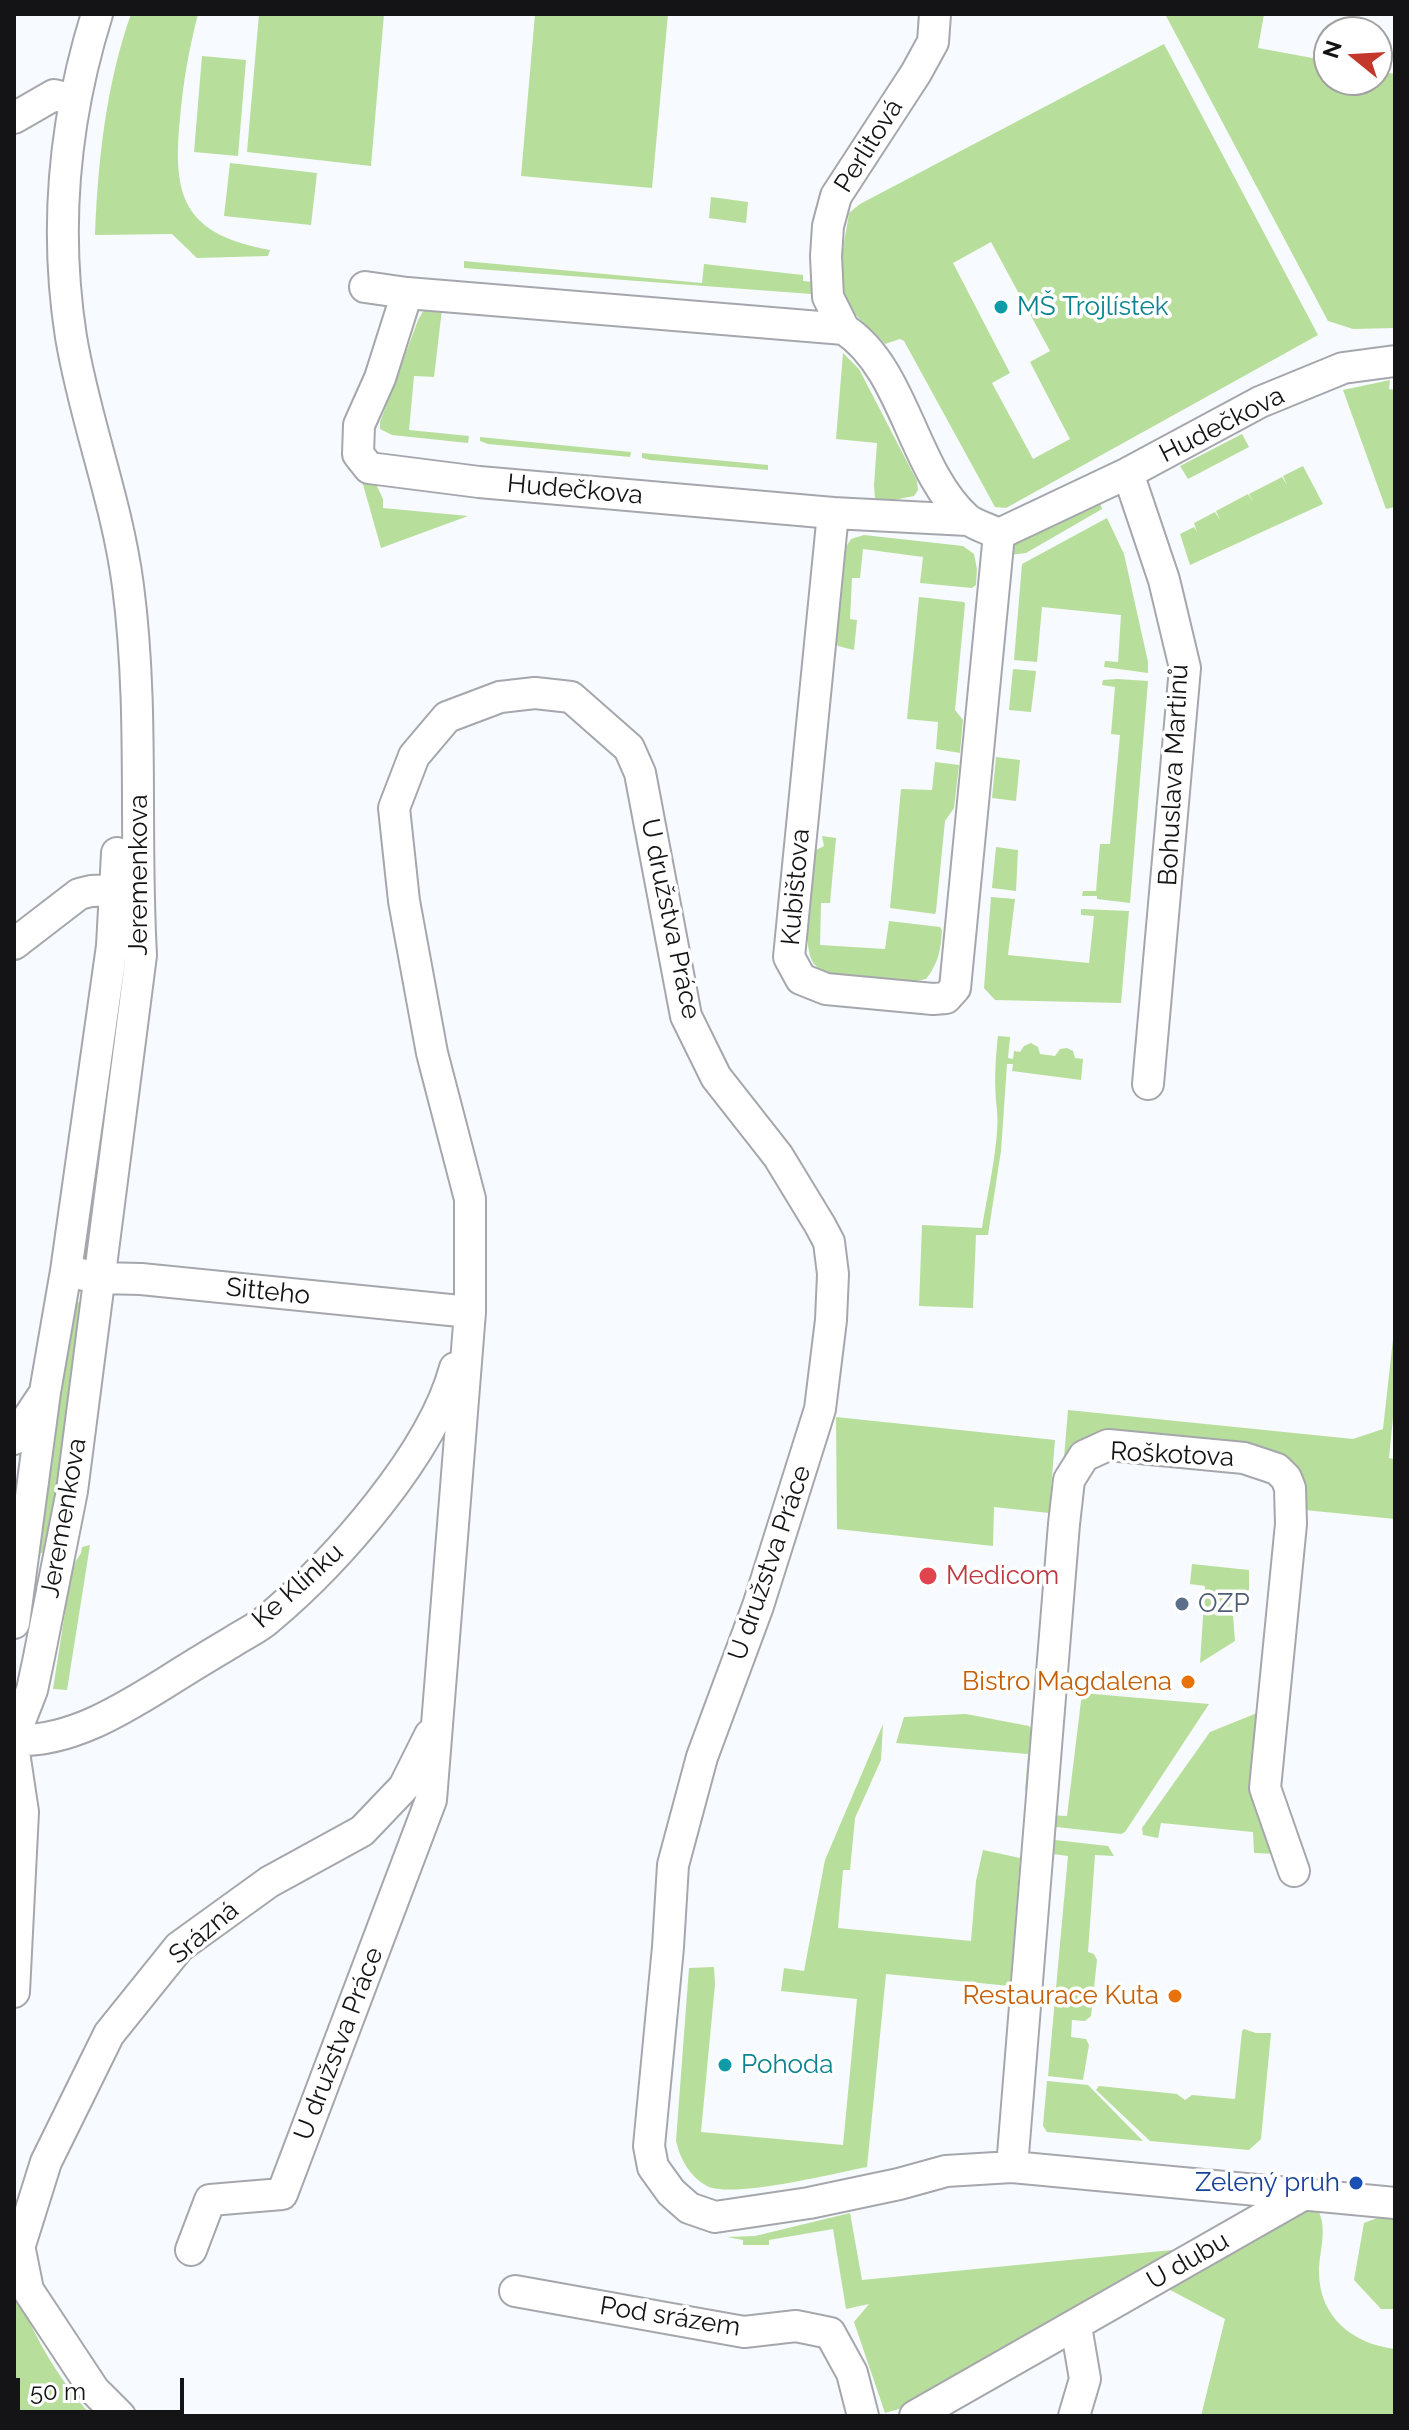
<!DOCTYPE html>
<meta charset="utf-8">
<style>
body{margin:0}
#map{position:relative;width:1409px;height:2430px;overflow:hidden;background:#f7fafe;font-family:Raleway,sans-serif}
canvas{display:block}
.frame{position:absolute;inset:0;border:16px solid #141416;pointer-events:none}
.north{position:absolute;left:1313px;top:16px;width:80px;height:80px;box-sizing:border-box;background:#fff;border:2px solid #a1a1a2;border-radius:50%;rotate:288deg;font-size:22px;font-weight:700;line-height:32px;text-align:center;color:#141416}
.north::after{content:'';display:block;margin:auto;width:28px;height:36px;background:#c4372b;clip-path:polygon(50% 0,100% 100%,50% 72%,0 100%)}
.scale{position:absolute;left:16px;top:2378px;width:168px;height:36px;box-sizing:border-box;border:4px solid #141416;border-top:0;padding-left:10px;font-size:24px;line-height:28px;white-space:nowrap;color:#141416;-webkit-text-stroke:6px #fff;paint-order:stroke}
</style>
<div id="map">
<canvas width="1409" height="2430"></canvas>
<div class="frame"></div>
<div class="north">N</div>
<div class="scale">50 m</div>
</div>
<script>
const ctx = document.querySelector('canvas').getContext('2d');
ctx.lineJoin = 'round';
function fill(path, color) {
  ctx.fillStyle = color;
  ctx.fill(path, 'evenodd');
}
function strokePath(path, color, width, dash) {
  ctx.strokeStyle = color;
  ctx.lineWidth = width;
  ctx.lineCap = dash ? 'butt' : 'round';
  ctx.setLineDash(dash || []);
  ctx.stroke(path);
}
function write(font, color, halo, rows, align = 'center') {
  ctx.font = font + ' Raleway,sans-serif';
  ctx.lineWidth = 7;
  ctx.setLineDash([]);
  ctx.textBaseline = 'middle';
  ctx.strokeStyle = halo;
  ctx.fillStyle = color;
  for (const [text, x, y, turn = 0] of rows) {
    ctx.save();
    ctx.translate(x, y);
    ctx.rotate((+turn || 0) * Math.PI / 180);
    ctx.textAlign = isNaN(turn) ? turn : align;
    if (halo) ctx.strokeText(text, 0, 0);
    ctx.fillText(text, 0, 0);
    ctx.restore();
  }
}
fill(new Path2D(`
 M131 14H198C189 49 183 82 180 118 172 198 184 234 270 250L268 256 197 258 172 234 95 235C98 160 106 85 131 14Z
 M259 14H384L371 166 247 152Z
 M535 14H668L652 188 521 176Z
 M1165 14H1264L1258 48 1329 61V80H1377V71L1395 74V328L1353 329 1328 321Z
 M1164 44 1318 335 1006 508 995 507 904 341 900 339 885 344C875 332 863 323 853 312 831 289 845 242 849 213L860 204ZM991 242 1050 351 1030 362 1070 439 1033 459 992 383 1010 373 953 263Z
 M202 56 246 60 238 156 194 152Z
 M230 163 317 173 311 225 224 216Z
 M711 197 748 202 746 223 709 218Z
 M464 261 702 283 704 264 803 275V281L813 282 811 294 464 268Z
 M432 308 442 309 434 377 414 376 409 430 469 436 468 443 392 435 380 429V422L418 320 424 310Z
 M843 353 859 369 917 481 918 490 914 496 893 500 892 508 881 509 875 499 874 485 877 443 836 439Z
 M1390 380 1389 389 1395 390V507L1386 509 1343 390Z
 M1242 434 1249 447 1188 479 1180 466Z
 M480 437 631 452 630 457 488 444 480 441Z
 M642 453 768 465V470L650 460 642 458Z
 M1303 466 1323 504 1190 565 1180 534 1194 527 1197 532 1194 523 1215 512 1220 520 1216 511 1248 494 1253 502 1249 494 1282 477 1287 485 1283 476Z
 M362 481 375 482 383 499V508L468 516 381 548Z
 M1098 497 1102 509 1026 553 1010 555 1011 546 1014 541Z
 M1107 518 1124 554 1148 662V673L1104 667 1105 661 1118 662 1121 615 1042 607 1037 662 1014 660 1022 564Z
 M864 535 963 546 974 554 977 569 976 585 972 588 920 583 923 557 863 549 860 578H852L850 619 857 620 854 650 838 646 835 640 844 550 851 539Z
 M919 597 964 602 965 604 955 710 963 720 960 753 936 749 938 722 907 719Z
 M1013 669 1036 671 1031 712 1009 710Z
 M1118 679 1148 681 1130 903 1097 899V896H1082L1083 891H1096L1100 844H1110L1120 735 1111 734 1115 687 1102 685 1103 680Z
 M996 757 1020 760 1016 801 992 798Z
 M935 762 959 765 954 808 945 821 936 911 935 914 890 908 901 789 932 790Z
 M822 836 836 838 830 903H821L820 945 885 949 889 921 940 927 942 930C941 950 938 964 926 979 903 985 881 980 858 977 845 976 826 976 816 966 798 949 814 875 816 850L824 846Z
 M996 847 1018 850 1016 891 992 888Z
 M991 897 1015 899 1008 955 1089 963 1094 916 1081 915V909L1129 911 1121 1003 995 1000 984 988Z
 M998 1036 1010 1037 1008 1058 1013 1059 1014 1051 1020 1052 1024 1046 1031 1043 1038 1047 1040 1054 1055 1056 1060 1049 1067 1048 1073 1051 1075 1058 1083 1059 1081 1080 1012 1071 1013 1064H1007L1001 1151 988 1235H976L973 1308 919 1306 922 1225 982 1228C987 1196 1000 1140 997 1110 994 1085 995 1062 998 1036Z
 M74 1300 84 1305 50 1552 41 1553 38 1562 33 1559Z
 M1395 1321V1397L1389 1458 1395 1459V1519L1305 1510 1297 1488 1107 1436 1062 1481 1068 1410 1353 1439 1383 1429Z
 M836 1417 1055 1440 1049 1513 994 1507 993 1546 837 1529Z
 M90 1545 67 1690 53 1689 72 1567 81 1553 82 1547Z
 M1192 1564 1249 1570V1590L1232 1599 1227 1613 1233 1616 1235 1641 1200 1663 1205 1586 1190 1584Z
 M1082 1693 1209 1704 1125 1832 1121 1834 1056 1827 1051 1824 1049 1815 1067 1816Z
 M1262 1711 1277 1854 1254 1853 1253 1832 1161 1823 1158 1838 1143 1835 1142 1828 1210 1732Z
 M966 1714 1029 1726 1039 1735 1034 1791H1025L1028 1754 896 1743 904 1717Z
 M883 1724 881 1760 855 1818 850 1870H843L838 1928 971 1941 976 1881 983 1850 1020 1858 1010 1986 886 1974 867 2167C835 2173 733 2199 707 2186 690 2177 680 2159 676 2141L689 1968 714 1967 715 1984 701 2132 843 2145 857 1999 781 1991 784 1968 804 1971 825 1860Z
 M1055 1840 1108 1846 1114 1856 1095 1855 1088 1952 1094 1954 1097 1960 1091 2016 1085 2021 1072 2020 1071 2037 1086 2039 1089 2045 1083 2080 1048 2076 1068 1856 1045 1853 1052 1841Z
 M1244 2029 1256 2033H1271L1261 2139 1249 2150 1150 2141 1096 2090 1099 2086 1177 2094 1185 2100 1192 2095 1235 2099 1242 2031Z
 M1047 2081 1088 2085 1143 2141 1047 2132 1043 2126Z
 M1291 2206 1318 2210C1328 2230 1319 2251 1319 2272 1319 2317 1353 2344 1395 2349V2416H1201L1225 2319 1159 2284Z
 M850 2213 862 2280 1193 2248 916 2404 885 2413 854 2322 869 2304 846 2309 833 2229 769 2240V2245H743V2240L727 2237 755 2236Z
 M1388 2214 1395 2215V2309H1381L1354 2280 1364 2223Z
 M14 2285C32 2333 57 2378 92 2416H14Z`), '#b8de9b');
const minor = new Path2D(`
 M14 118 54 95 74 100
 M365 287 407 293
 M844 329 828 297 826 256 828 226 836 196 916 73 933 42 935 14
 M1128 473 1164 580 1185 668 1148 1084
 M833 513 789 957 801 979 826 989 933 999 946 998 955 988 999 534
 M968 520 833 513 479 482 369 468 358 454 359 425 380 378 407 293 844 329C905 369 912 469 966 518 974 525 989 529 999 534L1128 473 1260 402 1343 368 1395 361
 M14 944 79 894 91 891 134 889
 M80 1274 99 1278 141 1279 470 1312
 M14 1439 42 1397
 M14 1623 45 1392 66 1271 112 946 117 853
 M14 1736 32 1690 38 1662 72 1491 141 955C134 832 144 708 128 586 117 501 85 421 71 337 54 228 64 120 97 14
 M14 1740C68 1743 120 1711 165 1683 187 1669 210 1655 232 1642 244 1634 258 1628 268 1619 336 1562 432 1454 455 1368
 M14 1752 23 1812 14 1992
 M1012 2167 1064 1524 1069 1480 1084 1456 1108 1445 1244 1458 1277 1469 1286 1478 1290 1488 1291 1524 1265 1788 1294 1871
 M16 2230 28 2290 94 2390 120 2416
 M19 2248 46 2162 109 2034 179 1947 269 1882 362 1831 404 1787 430 1735
 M191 2250 210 2200 282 2194 431 1800 470 1312V1199L432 1053 404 901 394 808 414 756 447 717 500 697 535 693 571 697 629 748 640 773 686 1016 716 1077 778 1156 820 1225 829 1242 833 1274 831 1320 820 1409 758 1606 702 1757 673 1865 668 1947 649 2146 653 2167 671 2192 689 2208 715 2217 809 2203 899 2184 946 2171 1012 2167 1395 2203
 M515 2291 744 2332 796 2326 830 2333 852 2373 863 2416
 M915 2416 1301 2196
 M1074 2416 1085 2379 1076 2326`);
strokePath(minor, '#a5a7ac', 34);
strokePath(minor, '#fff', 30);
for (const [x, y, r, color] of [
 [1001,307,8,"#0f9aa8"],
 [928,1576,10,"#e0444e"],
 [1182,1604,8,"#5c6f8a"],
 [1188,1682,8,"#e8710a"],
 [1175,1996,8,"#e8710a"],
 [725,2065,8,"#0f9aa8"],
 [1356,2183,8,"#1a4fb4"]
]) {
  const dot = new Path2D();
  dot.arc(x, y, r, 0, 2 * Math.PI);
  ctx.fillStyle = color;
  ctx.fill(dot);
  strokePath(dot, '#fff', 3);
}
write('26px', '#141416', '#fff', [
 ["Perlitová",869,146,-58],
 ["Hudečkova",1222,425,-27],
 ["Hudečkova",575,490,5],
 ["Bohuslava Martinů",1174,775,-87],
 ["Jeremenkova",139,875,-90],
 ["Kubištova",796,887,-85],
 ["U družstva Práce",670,919,78],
 ["Sitteho",268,1292,6],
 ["Roškotova",1172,1455,3],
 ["Jeremenkova",64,1518,-80],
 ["U družstva Práce",770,1563,-71],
 ["Ke Klínku",298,1586,-42],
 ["Srázná",204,1933,-40],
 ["U družstva Práce",339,2044,-69],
 ["U dubu",1188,2261,-30],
 ["Pod srázem",670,2317,9]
]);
write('26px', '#0d838f', '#fff', [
 ["MŠ Trojlístek",1017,307],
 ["Pohoda",741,2065]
], 'left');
write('26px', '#be3a42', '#fff', [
 ["Medicom",946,1576]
], 'left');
write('26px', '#4e5e75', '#fff', [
 ["OZP",1198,1604]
], 'left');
write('26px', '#c56008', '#fff', [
 ["Bistro Magdalena",1172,1682],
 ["Restaurace Kuta",1159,1996]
], 'right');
write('26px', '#164399', '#fff', [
 ["Zelený pruh",1340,2183]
], 'right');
</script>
